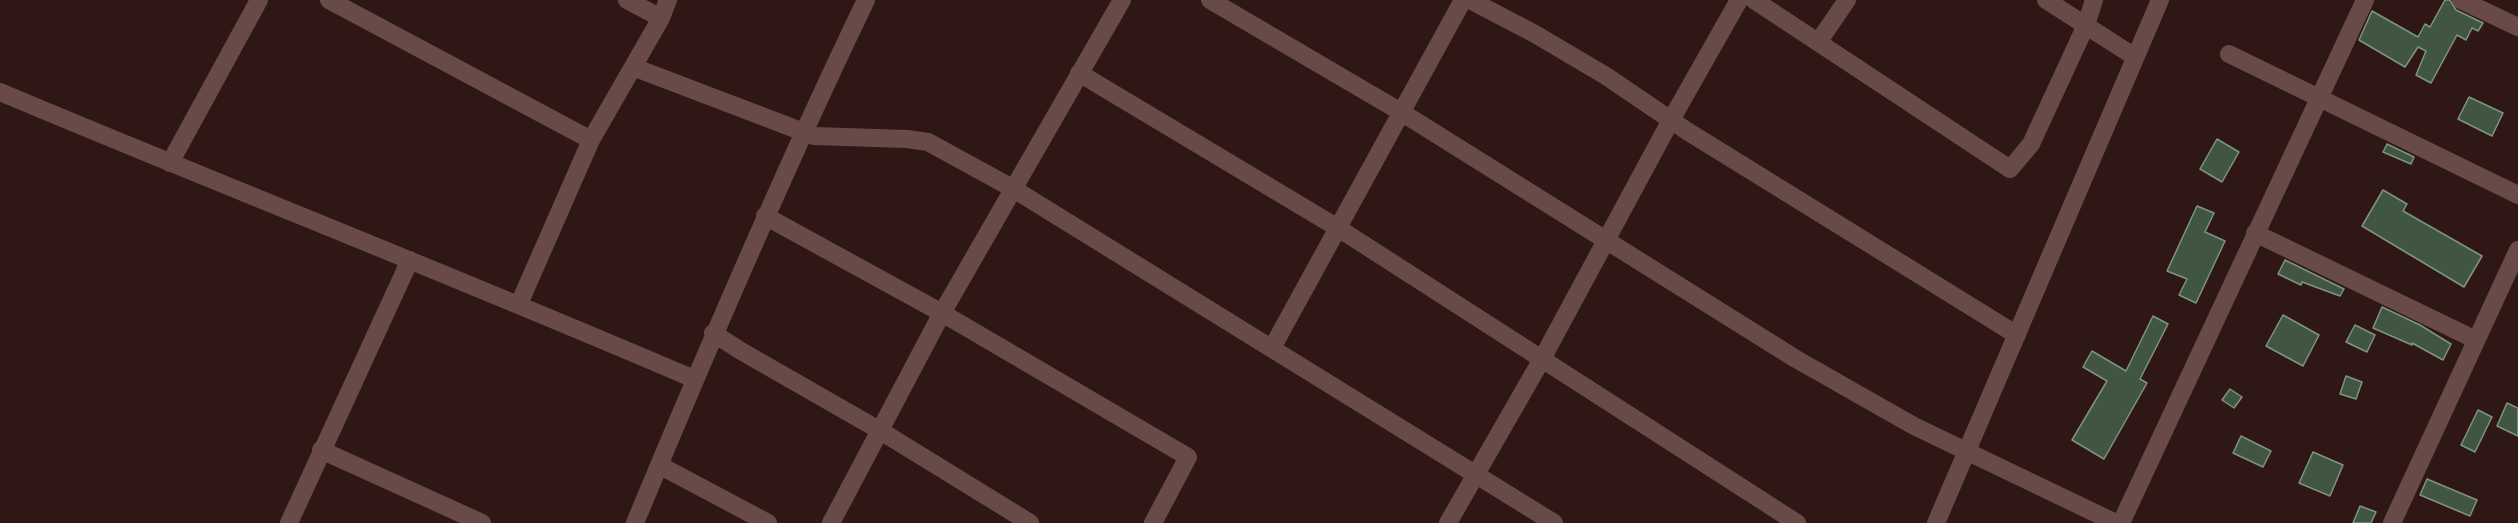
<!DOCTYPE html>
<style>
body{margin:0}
canvas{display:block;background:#2e1715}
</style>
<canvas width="2518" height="523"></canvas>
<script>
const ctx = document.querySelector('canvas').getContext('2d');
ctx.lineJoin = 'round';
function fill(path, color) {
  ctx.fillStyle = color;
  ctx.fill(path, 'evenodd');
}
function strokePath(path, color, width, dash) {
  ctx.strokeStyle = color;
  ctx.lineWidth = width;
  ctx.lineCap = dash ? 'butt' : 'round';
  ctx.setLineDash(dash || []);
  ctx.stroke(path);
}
const building = new Path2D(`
 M2445 0H2450L2456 10 2483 23 2478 31 2472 28 2466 40 2457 35 2431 83 2416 75 2426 51 2418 47 2405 67 2359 40 2372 11 2418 37 2425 24 2430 27Z
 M2469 97 2503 113 2492 136 2458 119Z
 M2217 139 2239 152 2222 182 2200 169Z
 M2387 144 2414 157 2411 164 2383 152Z
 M2383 190 2407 204 2403 211 2482 256 2464 287 2362 226Z
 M2197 206 2214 213 2205 232 2225 241 2196 303 2179 295 2187 279 2167 271Z
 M2285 260 2344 289 2340 296 2302 282 2301 285 2278 274Z
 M2382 307 2420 325 2451 344 2443 360 2412 343V345L2373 328Z
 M2283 315 2319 335 2303 366 2266 346Z
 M2153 316 2168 324 2140 379 2147 383 2104 459 2072 440 2107 381 2083 367 2092 351 2126 371Z
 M2355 325 2375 335 2367 352 2346 342Z
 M2346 376 2362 382 2356 399 2340 394Z
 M2230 389 2242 397 2234 408 2222 400Z
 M2507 403 2518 408V436L2497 426Z
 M2478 410 2492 417 2475 452 2461 445Z
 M2241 436 2271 451 2263 467 2233 453Z
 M2313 452 2343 465 2330 496 2299 483Z
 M2427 479 2477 500 2470 516 2420 495Z
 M2360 506 2376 512 2371 523H2353Z`);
fill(building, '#415543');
strokePath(building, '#7f9480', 1.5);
strokePath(new Path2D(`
 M329 0 591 140
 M627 0 661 18
 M1210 0 1401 112 1796 359 1914 426 2116 523
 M1470 0 1535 34 1606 76 1687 131 2017 335
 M1754 0 2010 169 2031 144 2086 25 2094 0
 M2046 0 2135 57
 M2461 0 2518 27
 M1819 41 1847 0
 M2229 54 2518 195
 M633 67 814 136 907 139 928 142 1012 188 1554 523
 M1079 73 1338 228 1797 523
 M0 92C231 189 464 280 694 379
 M170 163 259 0
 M765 216 942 313 1188 457 1153 523
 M2255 233 2476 340
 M519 304 591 140 661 18 668 0
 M713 333 741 351 879 430 1030 523
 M1272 348 1463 0
 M321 450 482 523
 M659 465 768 523
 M289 523 410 260
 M635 523C708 347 783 172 866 0
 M831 523 942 313 1122 0
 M1448 523 1542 359 1671 120 1739 0
 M1936 523 2160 0
 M2121 523 2365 0
 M2392 523 2518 250`), '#684b47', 18);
</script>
